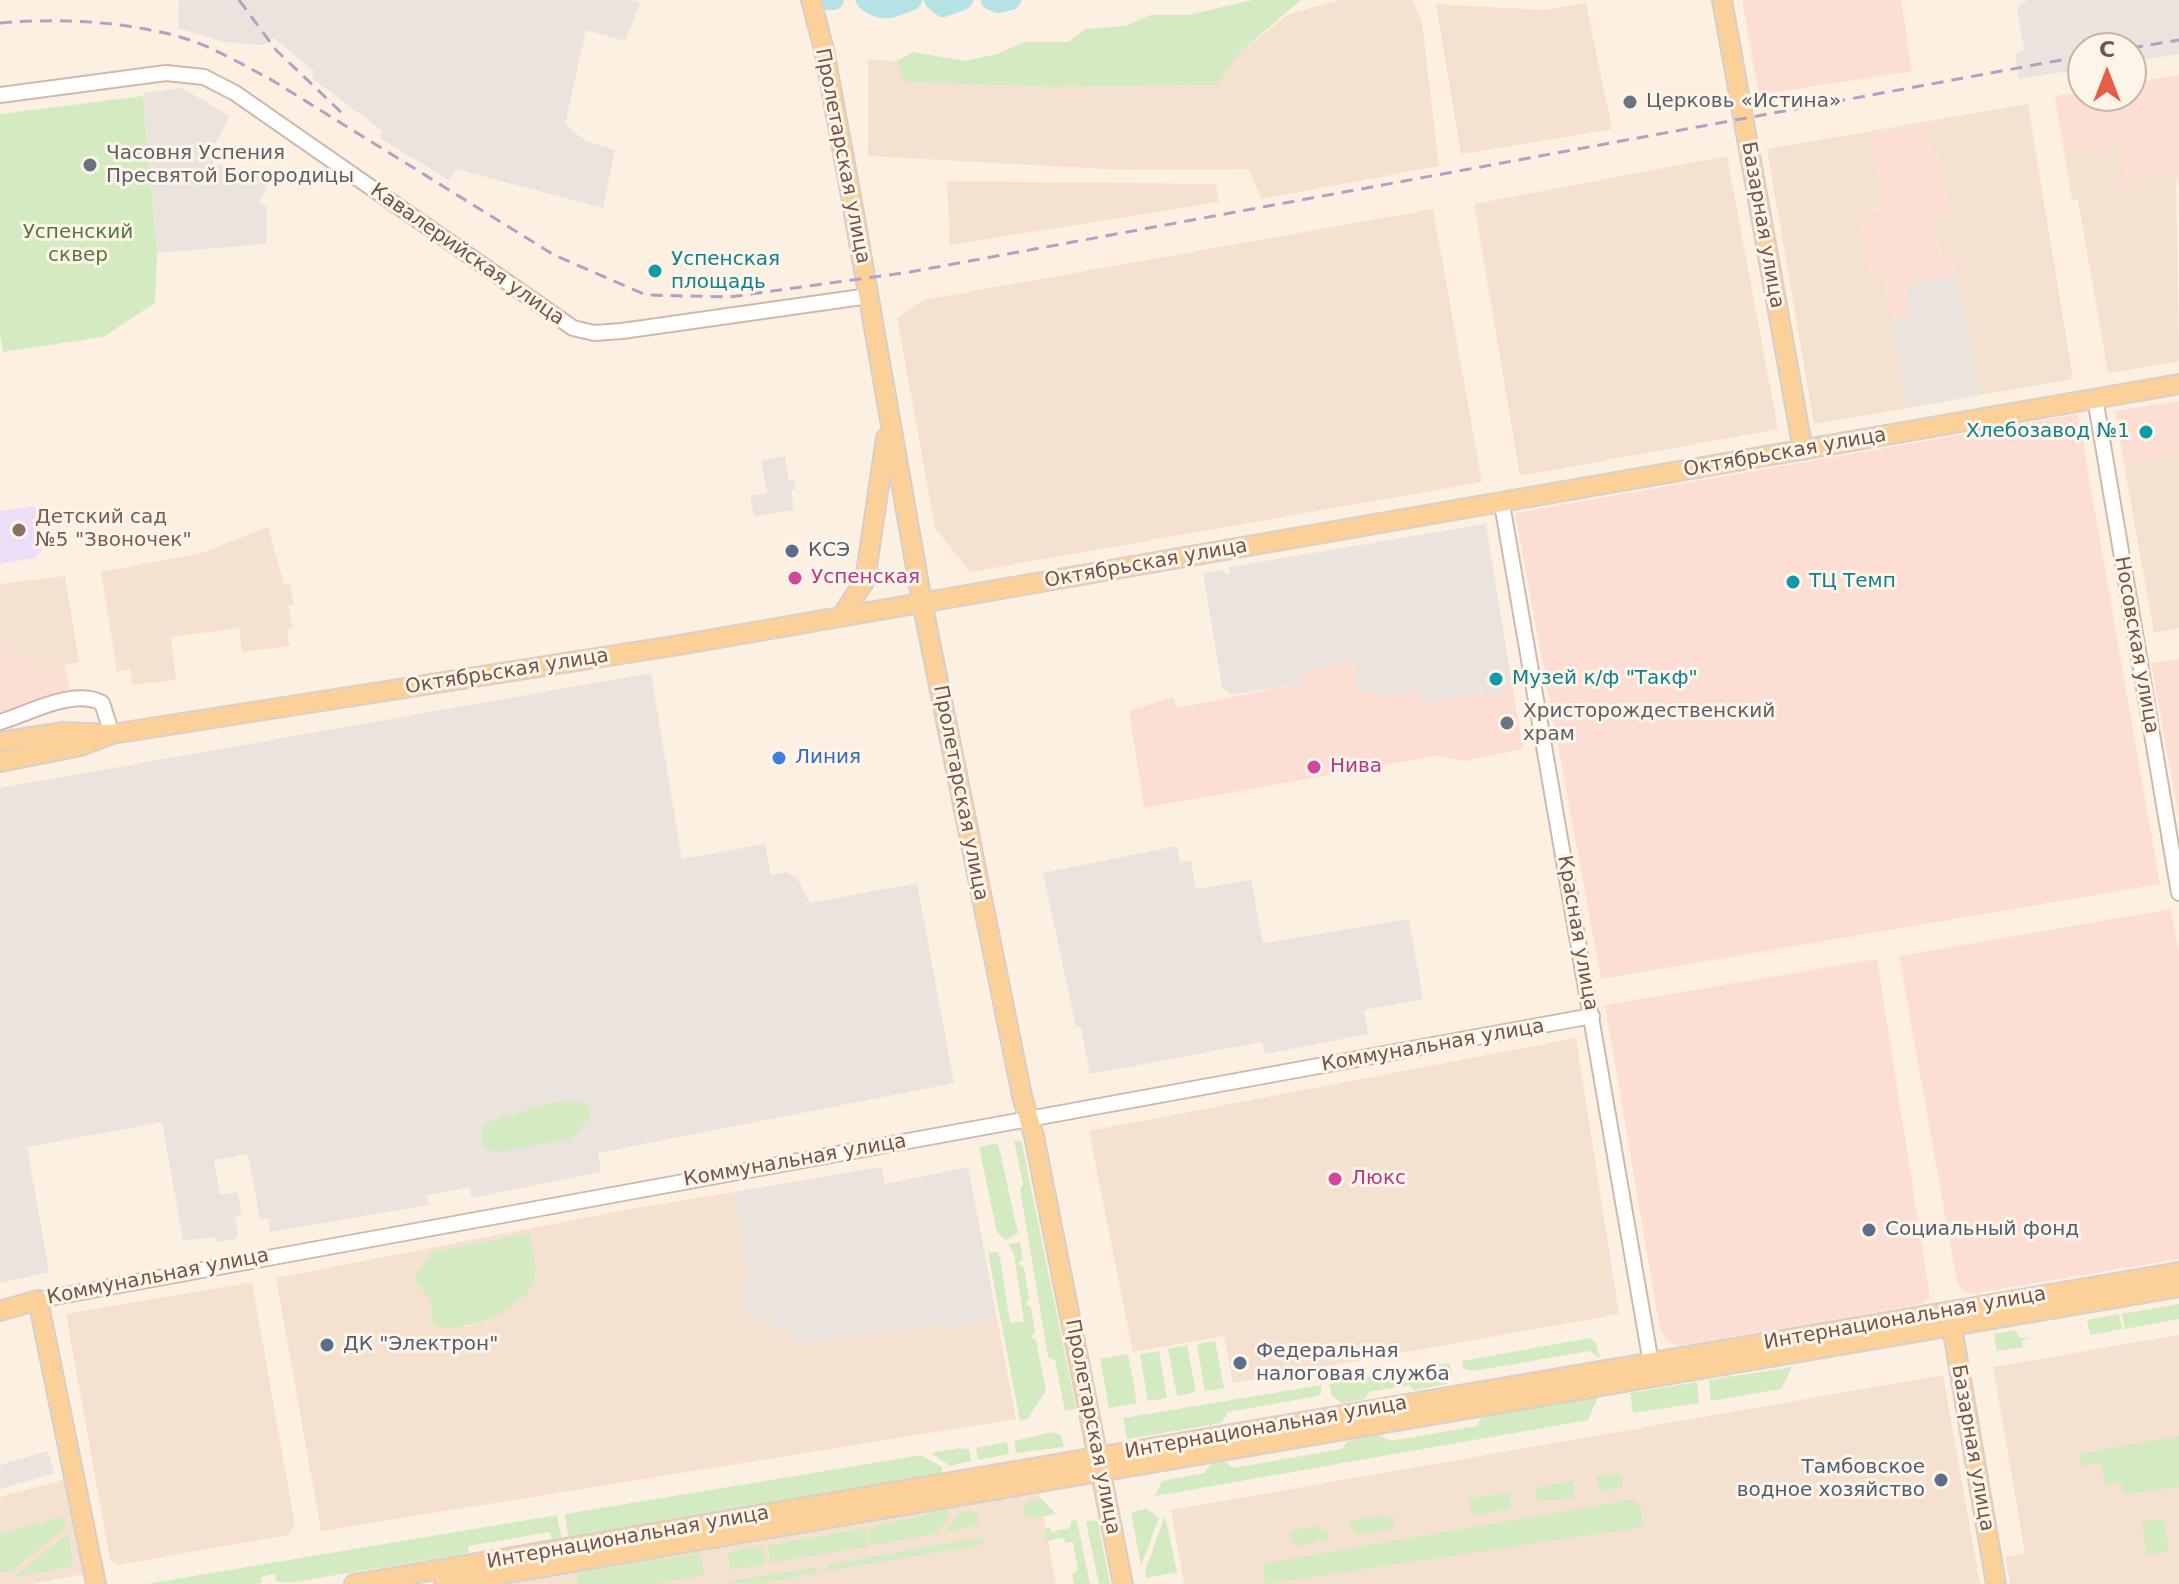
<!DOCTYPE html>
<meta charset="utf-8">
<style>
body{margin:0}
#map{position:relative;width:2179px;height:1584px;overflow:hidden;background:#fcf0e2;font-family:"DejaVu Sans",sans-serif}
canvas{display:block}
.north{position:absolute;left:2067px;top:32px;width:80px;height:80px;box-sizing:border-box;background:#fff4e8;border:2px solid #c7b4a8;border-radius:50%;rotate:0deg;font-size:22px;font-weight:700;line-height:32px;text-align:center;color:#745448}
.north::after{content:'';display:block;margin:auto;width:28px;height:36px;background:#e85d45;clip-path:polygon(50% 0,100% 100%,50% 72%,0 100%)}
</style>
<div id="map">
<canvas width="2179" height="1584"></canvas>
<div class="north">С</div>
</div>
<script>
const ctx = document.querySelector('canvas').getContext('2d');
ctx.lineJoin = 'round';
function fill(path, color) {
  ctx.fillStyle = color;
  ctx.fill(path, 'evenodd');
}
function strokePath(path, color, width, dash) {
  ctx.strokeStyle = color;
  ctx.lineWidth = width;
  ctx.lineCap = dash ? 'butt' : 'round';
  ctx.setLineDash(dash || []);
  ctx.stroke(path);
}
function write(font, color, halo, rows, align = 'center') {
  ctx.font = font + ' "DejaVu Sans",sans-serif';
  ctx.lineWidth = 6;
  ctx.setLineDash([]);
  ctx.textBaseline = 'middle';
  ctx.strokeStyle = halo;
  ctx.fillStyle = color;
  for (const [text, x, y, turn = 0] of rows) {
    ctx.save();
    ctx.translate(x, y);
    ctx.rotate((+turn || 0) * Math.PI / 180);
    ctx.textAlign = isNaN(turn) ? turn : align;
    if (halo) ctx.strokeText(text, 0, 0);
    ctx.fillText(text, 0, 0);
    ctx.restore();
  }
}
fill(new Path2D(`
 M1340 0H1412L1422 22 1439 166 1261 199 1249 169 1125 170 868 156V59L897 61 906 82 1053 87 1217 85 1241 51 1289 14Z
 M1586 3 1612 129 1461 154 1436 4 1544 10Z
 M2028 104 2073 379 1981 395 1955 262 1943 263 1931 213 1936 212 1937 216 1950 214 1940 157 1931 150 1926 124 1884 131 1871 134 1883 207 1871 209 1870 215 1859 217 1869 272 1883 274 1908 408 1814 424 1767 149Z
 M2118 144 2176 173 2179 361 2108 373 2078 200H2072L2064 153Z
 M1727 156 1778 429 1520 476 1474 204Z
 M947 181 1216 184 1219 202 950 245Z
 M1433 209 1482 482 970 572 935 528 897 318 923 300Z
 M2179 454V628L2154 633 2124 465Z
 M268 527 284 584H290L294 604 288 606 293 627 287 629 289 646 242 652 239 628 171 637 176 680 132 685 130 669 117 672 101 572 202 553Z
 M65 576 79 662 40 671 21 659 20 652 0 654V584Z
 M1576 1038 1619 1314 1233 1383 1224 1336 1133 1352 1089 1131Z
 M735 1192 750 1275 741 1277 748 1321 772 1318 790 1331 792 1344 944 1324V1328L997 1318 1016 1419 321 1531 276 1278 625 1210ZM529 1233 535 1277 487 1317 469 1327 430 1318V1300Z
 M252 1282 295 1525 288 1535 117 1565 110 1560 66 1314Z
 M2179 1335V1584H2010L2005 1557 2025 1553 1993 1367Z
 M1943 1375 1980 1584H1184L1171 1510Z
 M66 1479 83 1574 32 1584H0V1497Z
 M1039 1491 1056 1584H499Z`), '#f4e1d0');
fill(new Path2D(`
 M1742 0H1901L1912 71 1759 95Z
 M2179 75V187L2176 173 2124 182 2118 144 2064 153 2055 96 2083 92V96H2131V83Z
 M1926 124 1931 150 1940 157 1950 215 1937 217 1936 212 1932 213 1935 233 1942 263 1955 261 1958 275 1911 284 1912 290 1907 291 1911 316 1891 319 1883 274 1869 273 1859 217 1883 206 1871 134Z
 M2179 401V454L2124 465 2115 411Z
 M2078 414 2160 884 1601 979 1515 513Z
 M21 652 22 659 36 658 40 671 64 666 70 689 0 712V654Z
 M2179 659V819L2151 663Z
 M1354 662 1375 691H1419L1422 704 1484 691 1485 695 1507 690 1506 685 1512 684 1523 749 1464 761 1436 756 1144 808 1129 711 1173 697 1176 708 1303 683 1302 671Z
 M2171 909 2179 953V1259L1970 1294 1963 1291 1957 1283 1899 956Z
 M1877 959 1930 1297 1922 1304 1680 1346 1669 1343 1660 1330 1605 1005Z`), '#fdded5');
fill(new Path2D(`
 M179 0H631L640 3 625 41 586 30 565 124 585 141 615 150 603 208 456 169 449 180 380 138 383 131 312 78 314 71 274 38 263 45 224 42 178 28Z
 M2027 0H2179V54L2131 62V48H2083V69L2019 79 2015 54 2024 49 2017 8Z
 M182 88 230 116 212 149 213 163 272 176 259 203 267 207 266 244 157 253 143 93Z
 M1958 275 1981 395 1908 408 1891 319 1911 316 1907 290 1912 289 1911 284Z
 M785 456 789 480H794L796 489 791 490 794 510 754 516 750 496 767 493 761 460Z
 M1486 524 1512 684 1506 685 1507 691 1485 696 1483 691 1422 704 1419 691 1377 698 1375 691 1359 693 1354 662 1302 671 1304 683 1231 695 1222 687 1203 573 1224 570 1225 574 1230 573V567Z
 M651 673 682 859 765 844 771 875 786 872 797 878 810 903 917 883 954 1083 598 1153 601 1172 472 1198 469 1187 427 1195 428 1205 270 1232 268 1218 260 1219 248 1154 214 1160 220 1195 237 1192 242 1213 235 1219 238 1234 235 1239 218 1242 216 1237 183 1240 162 1122 27 1147 49 1272 0 1283V788Z
 M1177 846 1180 863 1191 861 1196 889 1251 880 1263 943 1409 919 1423 999 1364 1010 1368 1034 1265 1054 1262 1042 1090 1074 1081 1027H1076L1043 873Z
 M881 1167 885 1184 968 1167 997 1318 945 1329 943 1324 792 1344 789 1331 776 1333 772 1318 748 1321 741 1277 749 1275 735 1192Z
 M48 1451 54 1473 0 1489V1465Z`), '#ebe3dd');
fill(new Path2D(`
 M35 506 42 550 35 558 0 564V511Z`), '#eddef8');
fill(new Path2D(`
 M1253 0H1301L1241 51 1217 85 1053 87 905 82 897 61 913 52 964 61 997 54 1024 42H1068L1086 29 1126 26 1150 15H1188Z
 M143 96 157 252 155 303 103 337 3 352 0 335V114Z
 M582 1101 590 1108V1118L571 1138 500 1152 485 1149 482 1136 485 1123 554 1102Z
 M1020 1140 1022 1143 1076 1409 1065 1411 1055 1360 1048 1357 1020 1189 1023 1184 1014 1141Z
 M998 1143 1018 1233 1006 1240 997 1232 979 1147Z
 M529 1233C531 1246 537 1263 535 1276 530 1308 460 1337 432 1325L430 1300 414 1279 432 1252Z
 M1020 1242 1023 1259 1018 1264 1024 1267 1029 1299 1025 1304 1031 1307 1035 1332 1031 1337 1036 1340 1046 1391 1027 1419 1020 1421 988 1253 997 1252 1000 1258 1010 1323 1024 1321 1014 1254 1008 1244Z
 M2179 1304V1319L2125 1329 2122 1314Z
 M2119 1314 2122 1329 2090 1335 2087 1320Z
 M2015 1330 2020 1338H2031L2022 1340 2023 1347 1997 1351 1994 1334Z
 M1590 1338 1596 1343 1600 1358 1589 1351 1473 1371 1463 1368 1462 1361Z
 M1215 1341 1224 1388 1205 1391 1197 1344Z
 M1187 1345 1196 1392 1177 1396 1168 1349Z
 M1159 1351 1167 1398 1148 1401 1140 1354Z
 M1128 1354 1137 1403 1109 1408 1100 1359Z
 M1450 1363 1452 1375 1447 1384 1414 1390 1409 1385 1369 1392 1365 1399 1342 1403 1332 1396 1329 1384Z
 M1792 1367 1781 1389 1711 1401 1709 1380Z
 M1697 1382 1699 1403 1633 1413 1630 1393Z
 M1321 1385V1394L1318 1396 1228 1412 1221 1423 1127 1439 1123 1418Z
 M1598 1397 1588 1420 1155 1496 1162 1481 1204 1473 1211 1464 1225 1462 1233 1468 1342 1449 1347 1441 1379 1435 1391 1441 1477 1426 1482 1417Z
 M1053 1432 1061 1435 1064 1447 1016 1453 1014 1441Z
 M2179 1436V1487L2124 1494 2122 1482 2105 1485 2101 1463 2081 1466 2079 1454Z
 M1007 1442 1009 1454 978 1460 976 1448Z
 M959 1448 969 1449 971 1461 950 1466 931 1453Z
 M921 1455 942 1467V1473L568 1536 565 1514Z
 M1618 1473 1622 1476 1623 1487 1599 1491 1596 1477Z
 M1574 1481V1498L1538 1501 1535 1488Z
 M1510 1492V1509L1476 1515 1471 1512 1468 1499Z
 M1042 1499 1056 1514 1035 1518 1025 1516 1023 1504Z
 M1630 1500 1640 1504 1643 1524 1636 1528 1265 1584 1263 1569 1266 1563Z
 M950 1509V1514L936 1534 871 1545 869 1535 873 1534 868 1528Z
 M1146 1509 1159 1518 1141 1566 1131 1512Z
 M968 1511 978 1512 979 1524 945 1533 959 1514Z
 M557 1515 561 1537 552 1539 550 1532 468 1546 469 1553 288 1583 276 1581 275 1574 261 1577V1583L256 1584H146Z
 M1383 1515 1384 1519 1394 1517V1528L1359 1535 1352 1533 1349 1521Z
 M63 1516 66 1528 11 1571 0 1573V1534Z
 M1165 1516 1177 1572 1147 1578 1145 1571Z
 M2164 1519 2169 1552 2146 1555 2142 1522Z
 M1072 1520 1077 1521 1090 1584H1074L1072 1574 1078 1570 1073 1542 1065 1543 1064 1538 1045 1541V1529L1050 1527 1051 1532 1070 1528Z
 M1093 1520 1098 1522 1110 1584H1099L1086 1522Z
 M1318 1526 1319 1530 1328 1529V1539L1299 1546 1293 1543 1290 1531Z
 M866 1528 869 1546 771 1563 768 1545Z
 M68 1534 73 1566 12 1578Z
 M984 1537V1544L828 1571 827 1565Z
 M763 1546 766 1564 731 1570 728 1552Z
 M700 1553 704 1575 654 1584H578L576 1573Z
 M817 1567 818 1573 755 1584 725 1582Z`), '#d4eac0');
strokePath(new Path2D(`
 M825 0H834
 M866 0C884 14 892 8 912 0
 M934 0 943 7 963 0
 M991 0 998 3 1011 0`), '#b6e2e6', 20);
const minor = new Path2D(`
 M0 95 166 73 204 77 235 93 573 328 594 333 622 331 869 296
 M2095 398 2179 893
 M1502 504 1651 1363
 M0 722C30 713 73 688 102 703L112 734
 M38 1300 1592 1016`);
const major = new Path2D(`
 M811 0 824 50 852 202 922 602 1022 1096 1034 1136 1123 1584
 M1722 0 1803 450
 M842 616 865 580 886 438
 M0 742 62 732 109 734
 M0 762 81 746 112 734 679 645 2179 384
 M0 1311 38 1300 96 1584
 M1950 1315 1996 1584
 M354 1584 2179 1272
 M444 1584 2179 1287`);
strokePath(minor, '#d0b9ab', 18);
strokePath(major, '#d8cfcc', 22);
strokePath(minor, '#fff', 14);
strokePath(major, '#fcd099', 18);
strokePath(new Path2D(`
 M239 0 276 50 344 115
 M0 23C58 18 123 21 180 37 212 46 241 64 270 79L554 255 646 295 729 297 910 272 2083 56
 M2131 48 2179 40`), '#b2a1c5', 3, [12, 8]);
for (const [x, y, r, color] of [
 [1630,102,8,"#6b7280"],
 [90,165,8,"#6b7280"],
 [655,271,8,"#0f9aa8"],
 [2146,432,8,"#0f9aa8"],
 [19,530,8,"#8d6e63"],
 [792,551,8,"#5c6f8a"],
 [795,578,8,"#d1479c"],
 [1793,582,8,"#0f9aa8"],
 [1496,679,8,"#0f9aa8"],
 [1507,723,8,"#6b7280"],
 [779,758,8,"#3f7fe0"],
 [1314,767,8,"#d1479c"],
 [1335,1179,8,"#d1479c"],
 [1869,1230,8,"#5c6f8a"],
 [327,1345,8,"#5c6f8a"],
 [1240,1363,8,"#5c6f8a"],
 [1941,1480,8,"#5c6f8a"]
]) {
  const dot = new Path2D();
  dot.arc(x, y, r, 0, 2 * Math.PI);
  ctx.fillStyle = color;
  ctx.fill(dot);
  strokePath(dot, '#fff4e8', 3);
}
write('20px', '#5b616d', '#fff4e8', [
 ["Церковь «Истина»",1646,102],
 ["Часовня Успения",106,154],
 ["Пресвятой Богородицы",106,177],
 ["Христорождественский",1523,712],
 ["храм",1523,735]
], 'left');
write('20px', '#745448', '#fff4e8', [
 ["Пролетарская улица",842,156,79],
 ["Базарная улица",1762,225,80],
 ["Кавалерийская улица",467,255,35],
 ["Октябрьская улица",1785,453,-10],
 ["Октябрьская улица",1146,564,-10],
 ["Носовская улица",2136,645,80],
 ["Октябрьская улица",507,672,-9],
 ["Пролетарская улица",960,793,79],
 ["Красная улица",1577,933,80],
 ["Коммунальная улица",1433,1046,-10],
 ["Коммунальная улица",795,1161,-10],
 ["Коммунальная улица",158,1277,-11],
 ["Интернациональная улица",1905,1319,-10],
 ["Пролетарская улица",1092,1427,79],
 ["Интернациональная улица",1266,1428,-10],
 ["Базарная улица",1972,1448,80],
 ["Интернациональная улица",628,1538,-10]
]);
write('20px', '#557a40', '#fff4e8', [
 ["Успенский",78,233],
 ["сквер",78,256]
]);
write('20px', '#0d838f', '#fff4e8', [
 ["Успенская",671,260],
 ["площадь",671,283],
 ["Хлебозавод №1",2130,432,"right"],
 ["ТЦ Темп",1809,582],
 ["Музей к/ф \"Такф\"",1512,679]
], 'left');
write('20px', '#785e54', '#fff4e8', [
 ["Детский сад",35,518],
 ["№5 \"Звоночек\"",35,541]
], 'left');
write('20px', '#4e5e75', '#fff4e8', [
 ["КСЭ",808,551],
 ["Социальный фонд",1885,1230],
 ["ДК \"Электрон\"",343,1345],
 ["Федеральная",1256,1352],
 ["налоговая служба",1256,1375],
 ["Тамбовское",1925,1468,"right"],
 ["водное хозяйство",1925,1491,"right"]
], 'left');
write('20px', '#b23c85', '#fff4e8', [
 ["Успенская",811,578],
 ["Нива",1330,767],
 ["Люкс",1351,1179]
], 'left');
write('20px', '#366cbe', '#fff4e8', [
 ["Линия",795,758]
], 'left');
</script>
